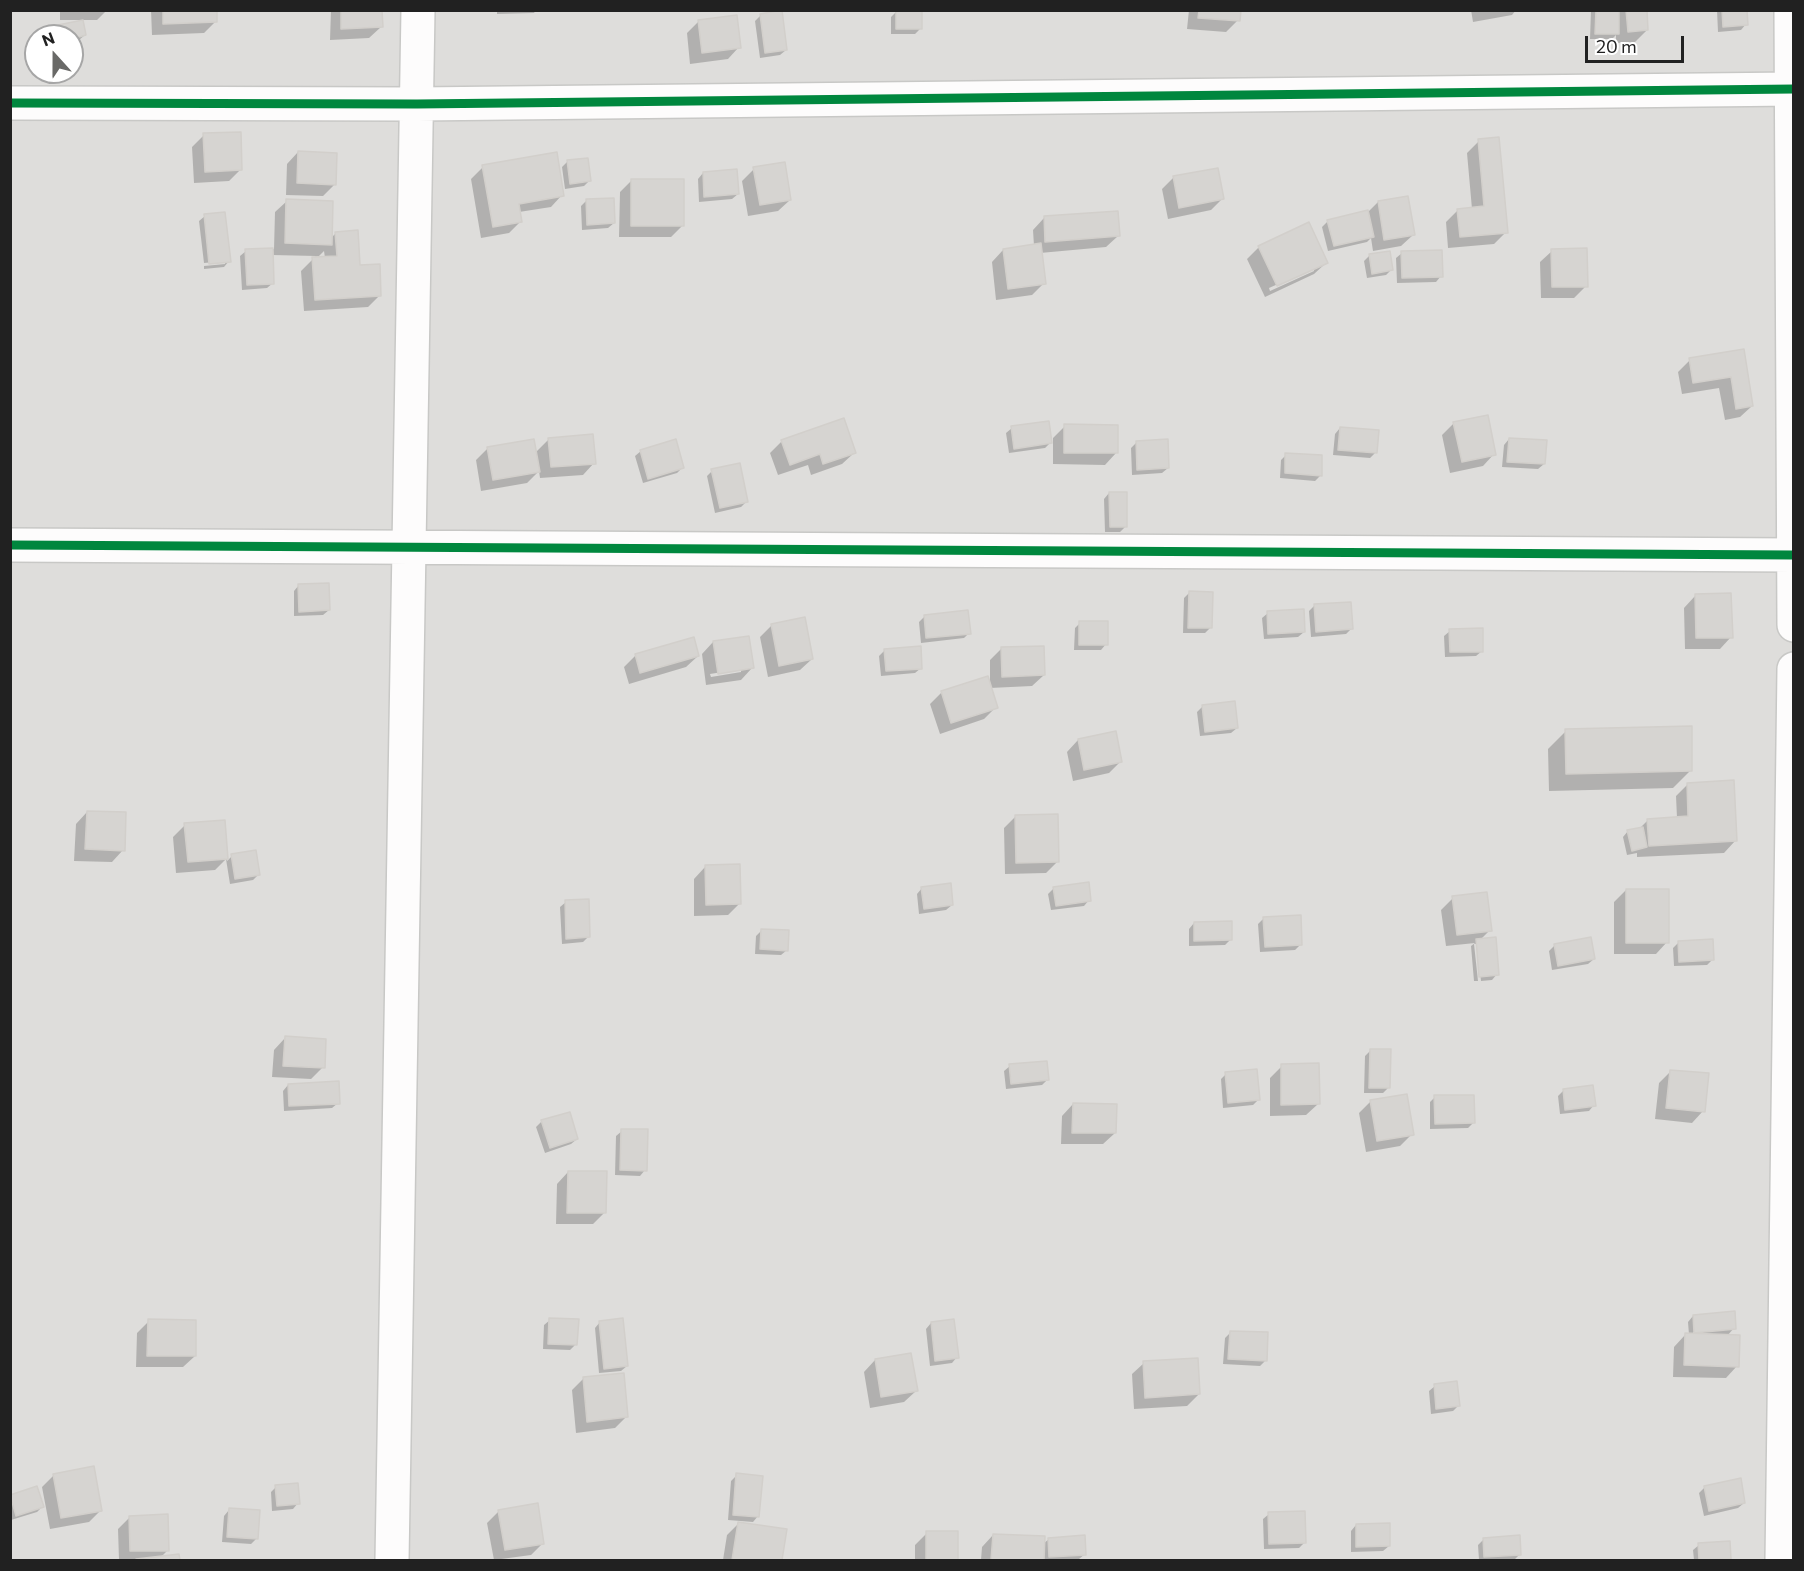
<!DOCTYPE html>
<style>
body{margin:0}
#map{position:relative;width:1804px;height:1571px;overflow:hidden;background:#efeeea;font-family:Commissioner,sans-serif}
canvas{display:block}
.frame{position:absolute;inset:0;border:12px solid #212121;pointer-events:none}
.north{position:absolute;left:24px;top:24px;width:60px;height:60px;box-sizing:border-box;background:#fff;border:2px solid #a6a6a6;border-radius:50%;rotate:339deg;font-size:16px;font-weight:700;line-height:24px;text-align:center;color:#212121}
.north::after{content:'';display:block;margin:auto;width:21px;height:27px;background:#696967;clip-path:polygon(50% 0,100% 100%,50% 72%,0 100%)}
.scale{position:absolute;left:1585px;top:36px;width:99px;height:27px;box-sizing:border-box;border:3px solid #212121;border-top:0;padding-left:8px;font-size:18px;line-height:21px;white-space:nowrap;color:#212121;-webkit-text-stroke:4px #fff;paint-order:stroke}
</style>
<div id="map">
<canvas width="1804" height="1571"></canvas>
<div class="frame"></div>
<div class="north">N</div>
<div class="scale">20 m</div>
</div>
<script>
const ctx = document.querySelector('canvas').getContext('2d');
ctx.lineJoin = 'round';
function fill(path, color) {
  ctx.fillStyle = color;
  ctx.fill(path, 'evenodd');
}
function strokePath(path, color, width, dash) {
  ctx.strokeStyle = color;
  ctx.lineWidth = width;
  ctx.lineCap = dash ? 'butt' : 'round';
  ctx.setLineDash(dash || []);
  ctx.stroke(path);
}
fill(new Path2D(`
 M11 11H1793V1560H11ZM36 36H72V72H36Z`), '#dedddb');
fill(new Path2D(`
 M60 10H107L97 20H60Z
 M151 10H216V21L204 33 152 35Z
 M331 10H380L381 27 369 38 330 40Z
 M497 10H536L534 13 497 14Z
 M1189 10H1239L1238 20 1226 32 1187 29Z
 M1471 10H1516L1512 15 1473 22Z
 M1591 10H1646L1647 30 1635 42 1616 43V35L1612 39H1590Z
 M1717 10H1745L1746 24 1741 30 1718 32Z
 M897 11 920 29 915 34H891V17Z
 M761 15 786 50 780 55 760 58 755 21Z
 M699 21 739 47 728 59 690 64 687 33Z
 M54 28 85 35 79 40 72 42V36H49L48 33Z
 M204 135 241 169 229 181 194 183 192 147Z
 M1479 141 1506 232 1494 244 1448 248 1446 222 1458 210 1472 209 1467 153Z
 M298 152 335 184 323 196 286 195 287 164Z
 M567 162 589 181 584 186 565 189 562 167Z
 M483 167 562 195 551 207 519 212 521 221 509 233 481 238 471 179Z
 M754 169 790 200 778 211 748 216 742 181Z
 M703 173 738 194 732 199 699 202 698 179Z
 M1174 177 1222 199 1211 210 1168 219 1162 189Z
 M632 180 683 225 671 237H619L620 192Z
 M587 200 614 223 608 228 582 230 581 206Z
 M287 201 330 239 335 234 380 295 368 307 304 311 301 271 316 256 272 255 273 283 267 288 242 290 240 256 246 251 274 249 275 212ZM324 251 325 258 316 259Z
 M1378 202 1413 235 1401 246 1373 251 1371 238 1367 242 1328 251 1322 227 1328 221 1367 213Z
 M205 216 229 261 224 267 204 269V266L225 264V261L204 263 199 221Z
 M1044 218 1118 236 1106 247 1040 253 1044 283 1032 295 996 300 992 262 1003 250 1034 246 1033 230Z
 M1259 247 1326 263 1314 274 1265 297 1247 259ZM1314 268V271L1270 291 1269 288Z
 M1552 251 1586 286 1574 298H1541L1540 262Z
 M1402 253 1441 276 1436 282 1397 283 1396 258Z
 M1369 256 1391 270 1386 275 1367 278 1364 261Z
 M1743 351 1752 406 1740 417 1725 420 1719 388 1682 394 1678 372 1690 360Z
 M1454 423 1494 454 1483 466 1450 473 1442 435Z
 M1065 426 1116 453 1105 465 1053 464V438Z
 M1012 428 1051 442 1045 448 1009 453 1006 433Z
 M1340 428 1375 453 1370 458 1333 455 1335 434Z
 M549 439 594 463 583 475 540 478 539 471 527 483 481 491 476 460 488 448 535 453Z
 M1509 439 1544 464 1538 469 1502 467 1504 445Z
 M782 441 854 453 842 464 811 475 808 465 778 475 770 453Z
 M1136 443 1168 468 1162 473 1132 475 1131 448Z
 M641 451 682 468 677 473 643 483 635 456Z
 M1286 455 1320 476 1315 481 1280 478 1281 460Z
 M712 471 747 501 741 507 715 513 707 476Z
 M1109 493 1126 526 1120 532H1105L1104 499Z
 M299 585 329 610 323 615 294 616V591Z
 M1189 593 1211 627 1205 633H1183L1184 598Z
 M1695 596 1731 637 1720 649H1685L1684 608Z
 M1314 606 1351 629 1346 634 1311 637 1309 611Z
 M1268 613 1304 632 1298 637 1264 639 1262 618Z
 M925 616 969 633 964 638 921 643 919 622Z
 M1080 623 1106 644 1101 650H1074L1075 628Z
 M772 625 812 659 800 670 768 677 760 637Z
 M1450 631 1482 651 1476 656 1445 657 1444 636Z
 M713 642 752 668 741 680 706 685 702 654ZM741 669V672L711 677 710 674Z
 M1001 649 1044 675 1032 686 990 688 996 707 984 719 940 734 930 704 942 692 990 685V660Z
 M885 650 921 668 915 673 881 676 879 656Z
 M636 655 698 656 686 667 629 684 624 667Z
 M1203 706 1237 728 1231 733 1200 736 1197 712Z
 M1566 731 1691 770 1673 788 1549 791 1548 749Z
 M1078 740 1121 761 1109 773 1073 781 1067 752Z
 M1688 784 1735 841 1724 853 1637 857V853L1627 855 1623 837 1628 831 1639 829 1648 820 1677 818 1676 796Z
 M87 812 123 850 112 862 74 861 76 824Z
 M1015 817 1058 861 1046 873 1005 874 1004 828Z
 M223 821 227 861 232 856 259 874 253 880 230 884 226 859 215 870 176 873 173 837 185 825Z
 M705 867 740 903 728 915 694 916V879Z
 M922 888 952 905 946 910 919 914 917 894Z
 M1054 888 1089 900 1084 906 1051 910 1048 894Z
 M1626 890 1667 942 1656 954H1614V902Z
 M1453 898 1490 930 1480 940 1497 974 1492 980 1481 981 1477 944H1474L1478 981H1474L1471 946 1475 943 1446 946 1441 910Z
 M566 902 588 937 583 942 562 944 560 907Z
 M1264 918 1301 944 1295 950 1260 952 1258 924Z
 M1194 923 1231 939 1225 945 1189 946V929Z
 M761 931 787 950 781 955 755 954 756 936Z
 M1679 942 1713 959 1707 965 1674 966 1673 948Z
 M1555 945 1594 959 1588 964 1552 970 1549 951Z
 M285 1038 323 1067 311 1079 272 1077 274 1050Z
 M1371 1050 1388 1088 1383 1093H1364L1365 1056Z
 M1010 1066 1047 1080 1042 1085 1006 1089 1004 1071Z
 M1282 1066 1318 1104 1306 1115 1270 1116V1078Z
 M1671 1071 1703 1111 1692 1123 1655 1119 1659 1083Z
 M1226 1074 1258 1100 1253 1105 1223 1108 1221 1079Z
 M288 1085 338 1103 332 1108 284 1111 283 1091Z
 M1563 1091 1594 1105 1589 1111 1560 1114 1558 1096Z
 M1435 1097 1473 1123 1468 1128 1430 1129V1102Z
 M1371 1101 1412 1134 1400 1146 1366 1152 1359 1113Z
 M1073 1104 1115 1133 1103 1144H1061L1062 1116Z
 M542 1121 577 1139 571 1144 545 1153 536 1127Z
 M622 1131 645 1170 640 1176 615 1175 616 1136Z
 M568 1172 605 1212 593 1224H556L557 1184Z
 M1693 1316 1734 1328 1727 1336 1737 1366 1726 1378 1673 1377 1674 1347 1685 1335H1689L1688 1322Z
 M550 1320 576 1344 570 1350 543 1349 544 1325Z
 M149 1321 195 1356 183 1367H136L137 1333Z
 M600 1322 627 1366 621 1371 599 1373 595 1328Z
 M931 1323 957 1357 952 1363 930 1366 926 1329Z
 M1231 1332 1265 1361 1260 1366 1223 1364 1225 1338Z
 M875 1360 916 1391 904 1402 870 1408 864 1372Z
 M1144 1363 1199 1394 1187 1406 1134 1409 1132 1374Z
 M583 1379 627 1416 615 1428 576 1433 572 1390Z
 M1435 1386 1458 1406 1453 1411 1431 1414 1429 1391Z
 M54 1475 101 1510 89 1522 50 1529 42 1487Z
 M737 1475 758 1516 753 1522 728 1520 731 1481Z
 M276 1487 298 1503 293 1509 272 1511 271 1492Z
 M1705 1487 1744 1503 1738 1508 1704 1516 1699 1493Z
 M10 1496 42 1507 37 1512 11 1520Z
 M229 1510 257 1538 251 1544 222 1542 224 1516Z
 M499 1511 543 1543 531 1555 494 1560 487 1523Z
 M1269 1514 1305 1542 1299 1548 1264 1549 1263 1519Z
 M130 1517 168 1550 160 1558 178 1556V1560H119L118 1529Z
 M739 1523 785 1530 781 1560H723L727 1535Z
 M1356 1525 1389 1546 1383 1551 1351 1552V1531Z
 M927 1533H956V1560H915V1545Z
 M993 1535 1043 1544 1049 1539 1085 1554 1079 1559 1064 1560H981L982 1547Z
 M1484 1539 1520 1554 1514 1560H1479L1478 1545Z
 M1699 1545 1729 1559 1727 1560H1694L1693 1550Z`), '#0003');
const building = new Path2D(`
 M163 10H217V22L163 24Z
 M341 10H382L383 27 341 29Z
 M782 10 787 50 765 53 760 14Z
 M896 10H922V29H896Z
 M1199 10H1241L1240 21 1198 18Z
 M1596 10H1619V34H1595Z
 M1626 10H1647L1648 30 1628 32Z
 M1722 10H1747L1748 25 1723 27Z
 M737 15 741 48 702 53 698 20Z
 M83 20 86 35 72 39V36H55L53 26Z
 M241 132 242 170 205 172 203 133Z
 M1499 137 1508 233 1460 237 1457 209 1484 206 1478 139Z
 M298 151 337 153 336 185 297 183Z
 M557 152 564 196 519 204 522 222 493 227 482 165Z
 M588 158 591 181 570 184 567 160Z
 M785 162 791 200 760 205 753 167Z
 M1218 168 1224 199 1179 208 1173 176Z
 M737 169 739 194 704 197 703 172Z
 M631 179H684V226H631Z
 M1408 196 1415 235 1384 240 1378 201Z
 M614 198 615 223 587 225 586 199Z
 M286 199 333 201 332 245 285 243Z
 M1368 210 1374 237 1334 246 1327 220Z
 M1118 211 1120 236 1045 242 1044 216Z
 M225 212 231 262 209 264 204 214Z
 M1309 222 1328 263 1277 286 1258 246Z
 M358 230 360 265 380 264 381 296 315 300 312 257 337 256 335 232Z
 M1041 243 1046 284 1008 289 1003 249Z
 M273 248 274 284 247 285 245 249Z
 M1587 248 1588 287H1552L1551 249Z
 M1442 250 1443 277 1402 278 1401 251Z
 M1390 251 1393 270 1372 274 1369 254Z
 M1744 349 1753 406 1736 409 1731 377 1693 383 1689 358Z
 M1488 415 1496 455 1462 462 1453 422Z
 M844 418 856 453 823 464 820 454 790 465 781 440Z
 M1049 421 1052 443 1014 449 1011 426Z
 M1064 424 1118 425V453H1064Z
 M1340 427 1379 430 1377 453 1338 450Z
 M593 434 596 464 551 467 548 438Z
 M1509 438 1547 440 1545 464 1507 462Z
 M534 439 540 472 493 480 487 447Z
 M676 439 684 468 648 479 640 450Z
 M1168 439 1169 468 1137 470 1136 441Z
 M1285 453 1322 455V476L1285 473Z
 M740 463 748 502 720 508 711 469Z
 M1109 492H1127V527H1110Z
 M329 583 330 610 299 612 298 584Z
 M1189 591 1213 592 1212 628H1188Z
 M1731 593 1733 638H1696L1695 594Z
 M1351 602 1353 629 1316 632 1314 604Z
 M1304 609 1305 632 1268 634 1267 611Z
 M968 610 971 634 926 638 924 615Z
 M805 617 813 659 779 666 771 624Z
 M1079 621H1108V645H1079Z
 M1483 628V652H1450L1449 629Z
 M749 636 754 668 718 674 713 641Z
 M694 637 699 656 640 673 635 654Z
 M921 646 922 669 886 671 884 649Z
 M1044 646 1045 675 1002 677 1001 647Z
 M988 676 998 708 951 723 941 691Z
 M1235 701 1238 728 1205 732 1202 705Z
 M1692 726V771L1566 774 1565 729Z
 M1116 731 1122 762 1084 770 1078 739Z
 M1734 780 1737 841 1649 846 1647 819 1688 816 1687 783Z
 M87 811 126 812 125 851 85 849Z
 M1058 814 1059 862 1016 863 1015 815Z
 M225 820 228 859 188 862 184 823Z
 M1643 827 1647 847 1632 851 1627 830Z
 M256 850 260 875 235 879 231 854Z
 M740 864 741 904 706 905 705 865Z
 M1089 882 1091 901 1056 906 1053 887Z
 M951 883 953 905 924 909 921 887Z
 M1626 889H1669V943H1626Z
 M1487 892 1492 931 1457 935 1452 896Z
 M589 899 590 937 566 939 565 900Z
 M1301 915 1302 945 1265 947 1263 917Z
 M1232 921V940L1194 941V922Z
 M761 929 789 930 788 951 760 949Z
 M1496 937 1499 975 1479 977 1476 939Z
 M1591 937 1595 959 1558 966 1554 944Z
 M1713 939 1714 960 1679 962 1678 941Z
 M285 1036 326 1039 325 1068 283 1066Z
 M1370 1049H1391L1390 1088H1369Z
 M1047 1061 1049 1080 1011 1084 1009 1064Z
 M1319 1063 1320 1104 1281 1105V1064Z
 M1257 1069 1260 1100 1228 1103 1225 1072Z
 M1670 1070 1709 1073 1705 1112 1666 1108Z
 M339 1081 340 1104 289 1106 288 1084Z
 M1593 1085 1596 1106 1565 1110 1563 1089Z
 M1407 1094 1414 1135 1377 1141 1370 1100Z
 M1434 1095H1474L1475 1123 1435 1124Z
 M1073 1103 1117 1104 1116 1133H1072Z
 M570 1112 578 1139 550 1148 541 1120Z
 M621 1129H648L647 1171 620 1170Z
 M568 1171H607L606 1213H567Z
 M1735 1311 1736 1329 1694 1333 1693 1315Z
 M549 1318 579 1319 577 1345 548 1344Z
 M623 1318 628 1366 604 1369 599 1321Z
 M148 1319 196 1320V1356H147Z
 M954 1319 959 1358 935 1361 931 1322Z
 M1230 1331 1268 1332 1267 1361 1228 1359Z
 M1685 1333 1740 1335 1739 1367 1684 1365Z
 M911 1353 918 1391 881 1397 875 1359Z
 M1198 1358 1200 1394 1145 1398 1143 1361Z
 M624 1373 628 1417 587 1422 583 1377Z
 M1457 1381 1460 1406 1436 1409 1434 1384Z
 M94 1466 102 1511 61 1518 53 1474Z
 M736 1473 763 1476 759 1517 733 1515Z
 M1741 1478 1745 1503 1709 1511 1704 1486Z
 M298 1483 300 1504 277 1506 275 1485Z
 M37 1486 44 1507 16 1516 10 1495Z
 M538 1503 544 1544 505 1550 498 1510Z
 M229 1508 260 1510 258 1539 227 1537Z
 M1305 1511 1306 1543 1269 1544 1268 1512Z
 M168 1514 169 1551H130L129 1516Z
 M738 1522 787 1529 782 1560H732Z
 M1390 1523V1546L1356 1547V1524Z
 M926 1531H958V1560H926Z
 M993 1534 1045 1536 1044 1560H991Z
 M1085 1535 1086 1555 1049 1557 1048 1538Z
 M1520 1535 1521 1555 1484 1557 1483 1538Z
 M1730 1541 1731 1559 1699 1560 1698 1543Z
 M179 1554 180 1560H136V1559Z`);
fill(building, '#d6d4d1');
strokePath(building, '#d2cfcb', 1.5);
const minor = new Path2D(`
 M1791 10 1794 625
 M10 103 417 104 1794 89
 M10 545 1793 555
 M392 1560 418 10
 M1782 1560 1794 669`);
strokePath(minor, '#c8c8c6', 36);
strokePath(minor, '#fdfcfc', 33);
strokePath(new Path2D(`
 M10 103 417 104 1794 89
 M10 545 1793 555`), '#00873e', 9);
</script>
